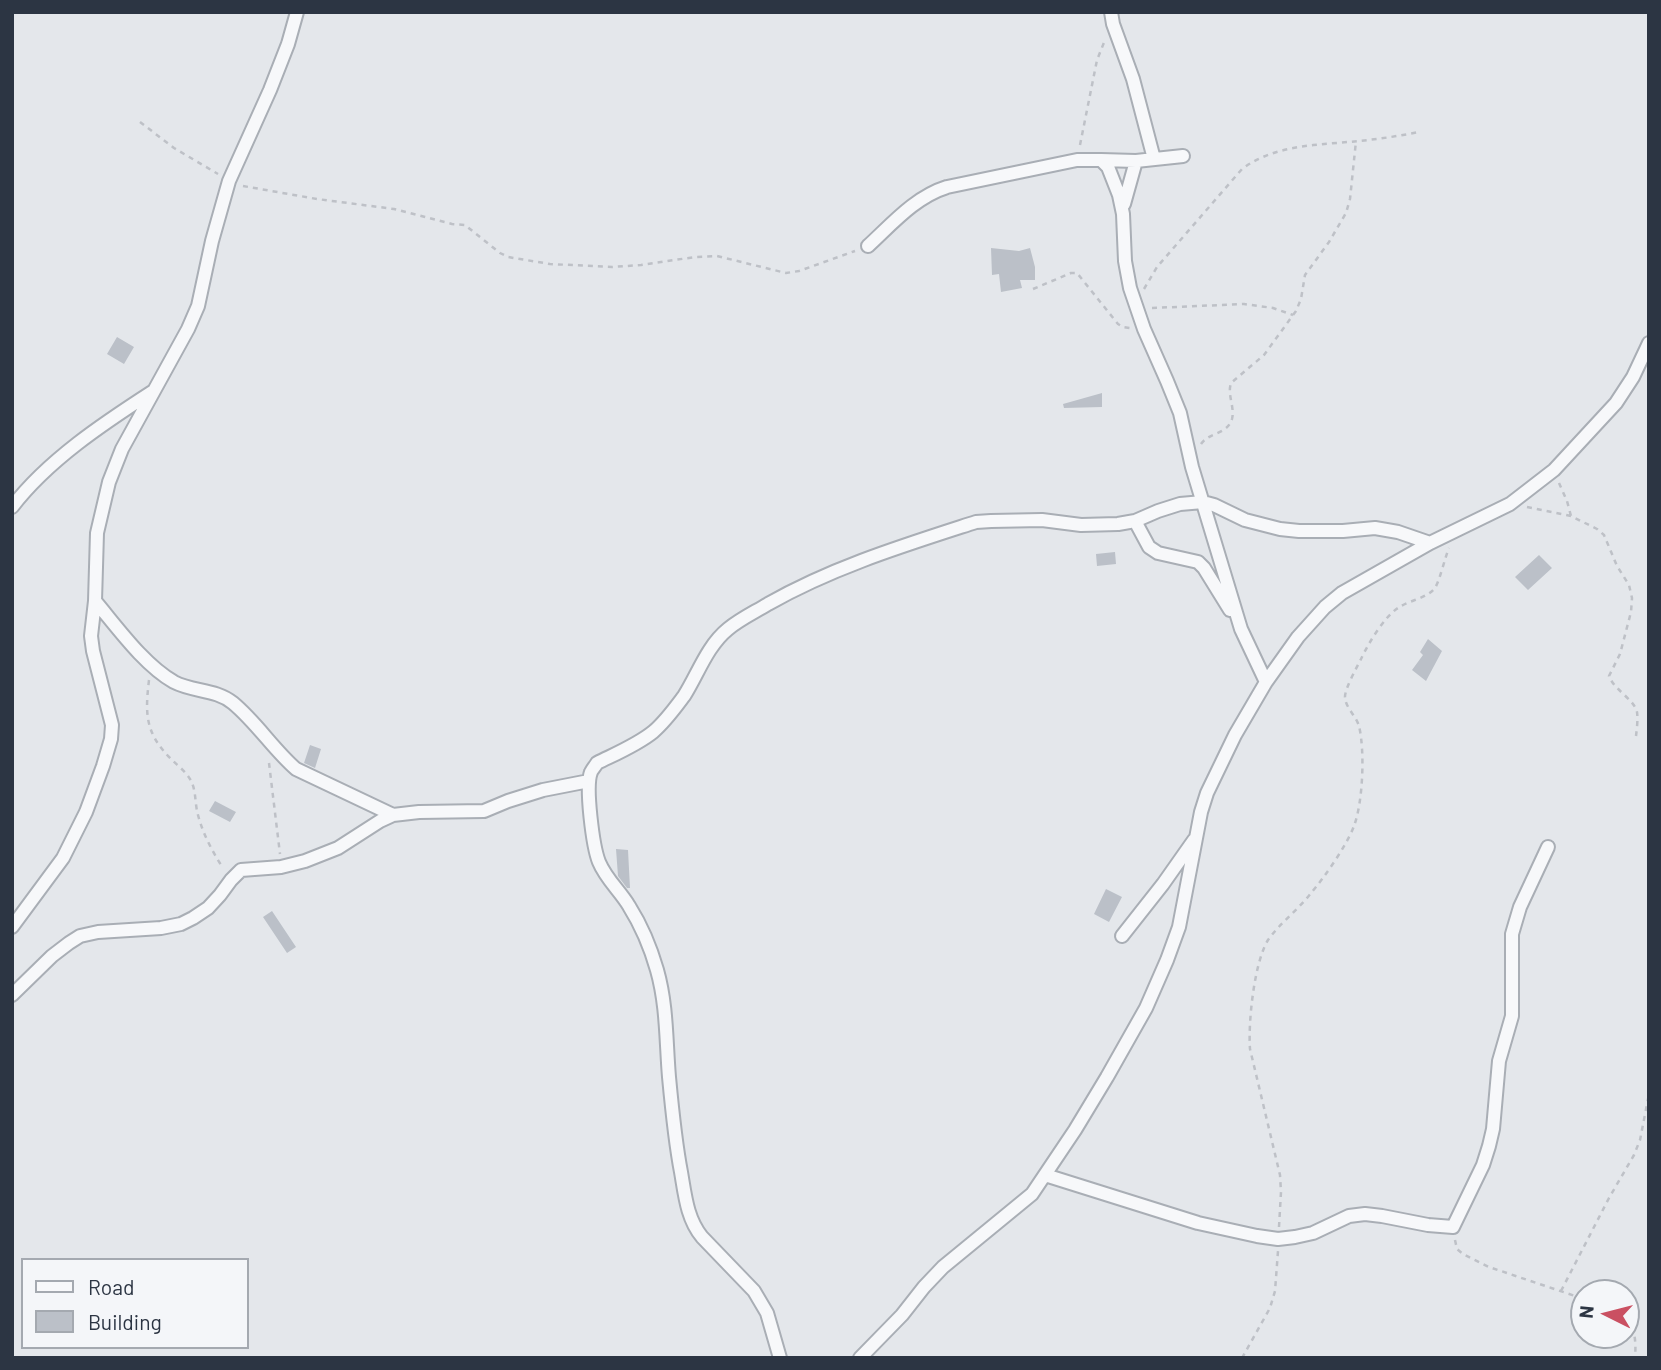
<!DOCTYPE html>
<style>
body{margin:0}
#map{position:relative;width:1661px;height:1370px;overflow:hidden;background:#e4e7eb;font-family:Barlow,sans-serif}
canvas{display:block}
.frame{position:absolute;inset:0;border:14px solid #2c3543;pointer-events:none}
.legend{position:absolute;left:21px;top:1258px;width:228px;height:91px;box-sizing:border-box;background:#f4f6f9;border:2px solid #a4a9b0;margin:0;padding:9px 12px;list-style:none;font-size:21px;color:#2c3543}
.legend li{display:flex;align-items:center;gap:14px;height:35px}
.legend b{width:35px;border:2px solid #a4a9b0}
.north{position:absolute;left:1570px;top:1279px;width:70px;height:70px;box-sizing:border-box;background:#f4f6f9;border:2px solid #a4a9b0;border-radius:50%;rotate:276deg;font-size:19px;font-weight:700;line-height:28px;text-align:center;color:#2c3543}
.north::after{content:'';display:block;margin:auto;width:24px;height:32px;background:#ca5062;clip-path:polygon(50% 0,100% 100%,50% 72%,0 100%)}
</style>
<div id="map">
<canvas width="1661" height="1370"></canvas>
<div class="frame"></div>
<ul class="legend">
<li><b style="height:9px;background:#f7f8fa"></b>Road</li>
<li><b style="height:19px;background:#bbc0c8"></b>Building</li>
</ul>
<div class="north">N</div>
</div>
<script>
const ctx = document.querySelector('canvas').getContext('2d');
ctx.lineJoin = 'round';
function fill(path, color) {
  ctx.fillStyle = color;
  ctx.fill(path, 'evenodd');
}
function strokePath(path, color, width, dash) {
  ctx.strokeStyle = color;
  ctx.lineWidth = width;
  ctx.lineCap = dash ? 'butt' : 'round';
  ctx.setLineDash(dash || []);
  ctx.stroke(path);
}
fill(new Path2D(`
 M991 248 1019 251 1030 248 1035 267V280H1020L1022 288 1001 292 999 274 992 275Z
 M117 337 134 347 124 364 107 354Z
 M1102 393V407L1064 408 1063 404Z
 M1115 552 1116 564 1097 566 1096 554Z
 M1539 555 1552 568 1528 590 1515 577Z
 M1428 639 1442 651 1426 681 1412 670 1423 655 1420 652Z
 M310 745 321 749 315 768 304 763Z
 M215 801 236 812 230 822 209 811Z
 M616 849 628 850 630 888H627L618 876Z
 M1106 889 1122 897 1109 922 1094 914Z
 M272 911 296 947 287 953 263 917Z`), '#bbc0c8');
const minor = new Path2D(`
 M1111 12 1113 24 1133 79 1154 159
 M1101 160 1136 161 1183 156
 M1124 204 1136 161
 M868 246C892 224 915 197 947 187L1077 160H1101L1108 167 1119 195 1123 214 1125 261 1130 288 1144 329 1167 381 1180 413 1192 467 1241 629 1266 682
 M12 507C48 460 104 423 152 392
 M1135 521 1149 547 1158 553 1198 562 1204 568 1230 610
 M95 601C117 627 144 665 174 682 193 692 216 689 233 703 257 723 273 749 296 769L393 815
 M12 927 63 858 86 812 103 766 111 739 112 725 93 651 91 636 95 601 97 533 109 482 122 449 188 329 198 306 212 241 229 181 270 90 288 44 297 12
 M1122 936 1163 884 1194 840
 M12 995 52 956 69 943 80 936 98 932 161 928 181 924 193 918 208 908 220 895 231 880 241 870 281 867 305 861 338 848 380 821 393 815 419 812 484 811 508 801 543 790 589 781
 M1045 1175 1198 1223 1257 1236 1278 1239 1295 1237 1313 1233 1349 1216 1365 1214 1382 1216 1428 1225 1453 1227 1483 1165 1489 1146 1493 1129 1499 1061 1512 1016V934L1520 907 1548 847
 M780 1358 767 1313 754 1291 702 1237C687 1219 685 1195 681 1172 675 1141 672 1109 669 1077 666 1041 667 1005 657 970 651 949 641 925 629 906 620 891 606 879 599 862 593 847 585 787 591 772 591 771 596 765 597 763 615 754 637 745 653 732 665 722 675 708 684 696 698 674 707 646 728 629 740 619 755 612 768 604 833 567 905 545 976 522L991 521 1042 520 1081 525 1118 524 1135 521 1158 511 1180 504 1203 502 1214 505 1245 520 1280 529 1299 531H1343L1375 528 1398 532 1430 543
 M860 1358 902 1315 924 1287 943 1267 1032 1194 1075 1130 1107 1077 1146 1008 1167 960 1179 927 1201 812 1207 793 1235 735 1266 682 1298 637 1325 607 1342 593 1430 543 1510 504 1554 470 1616 403 1633 377 1649 343`);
strokePath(minor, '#a9aeb5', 16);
strokePath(new Path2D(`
 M140 122 174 148 218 174
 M1080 145 1097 60 1105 40
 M243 186 317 199 394 209 452 224 465 225 500 253 508 257 550 264 612 267 641 265 695 257 717 256 786 273 799 271 855 251
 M1033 289 1071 273H1077L1118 324 1123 327 1130 328
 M1144 289 1157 267 1242 169C1275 144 1320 145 1359 141 1379 139 1399 136 1419 132
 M1152 308 1244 304 1273 308 1293 315
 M1201 444C1209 432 1227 435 1232 419 1235 407 1227 395 1231 383L1264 355 1296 311 1301 299 1305 275 1329 242 1346 213 1350 199 1356 141
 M1559 483 1567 501 1571 516
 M1527 507 1571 516 1597 529 1604 535 1617 566 1629 585 1632 598 1631 612 1620 654 1609 676C1614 690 1634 699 1637 712 1638 719 1637 728 1636 736
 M149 680C145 714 145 733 171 759 178 766 188 773 192 783 196 792 195 805 198 815 203 834 212 851 223 868
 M269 763 280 854
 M1279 1227 1281 1192 1280 1175 1250 1049C1248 1023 1254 963 1268 940 1280 923 1298 910 1311 893 1324 878 1347 845 1354 826 1363 802 1365 751 1359 726 1356 716 1346 708 1345 698 1344 690 1357 667 1361 659 1368 644 1384 617 1398 608 1409 600 1426 599 1435 588 1440 580 1445 557 1449 548
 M1455 1240 1457 1249 1463 1254 1489 1267 1584 1299
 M1561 1291 1609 1198 1634 1155 1640 1140 1649 1094
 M1626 1319C1636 1329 1636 1344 1635 1358
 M1242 1358 1270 1308 1275 1291 1278 1251`), '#bec1c7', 2.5, [5, 5]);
strokePath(minor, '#f7f8fa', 12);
</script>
